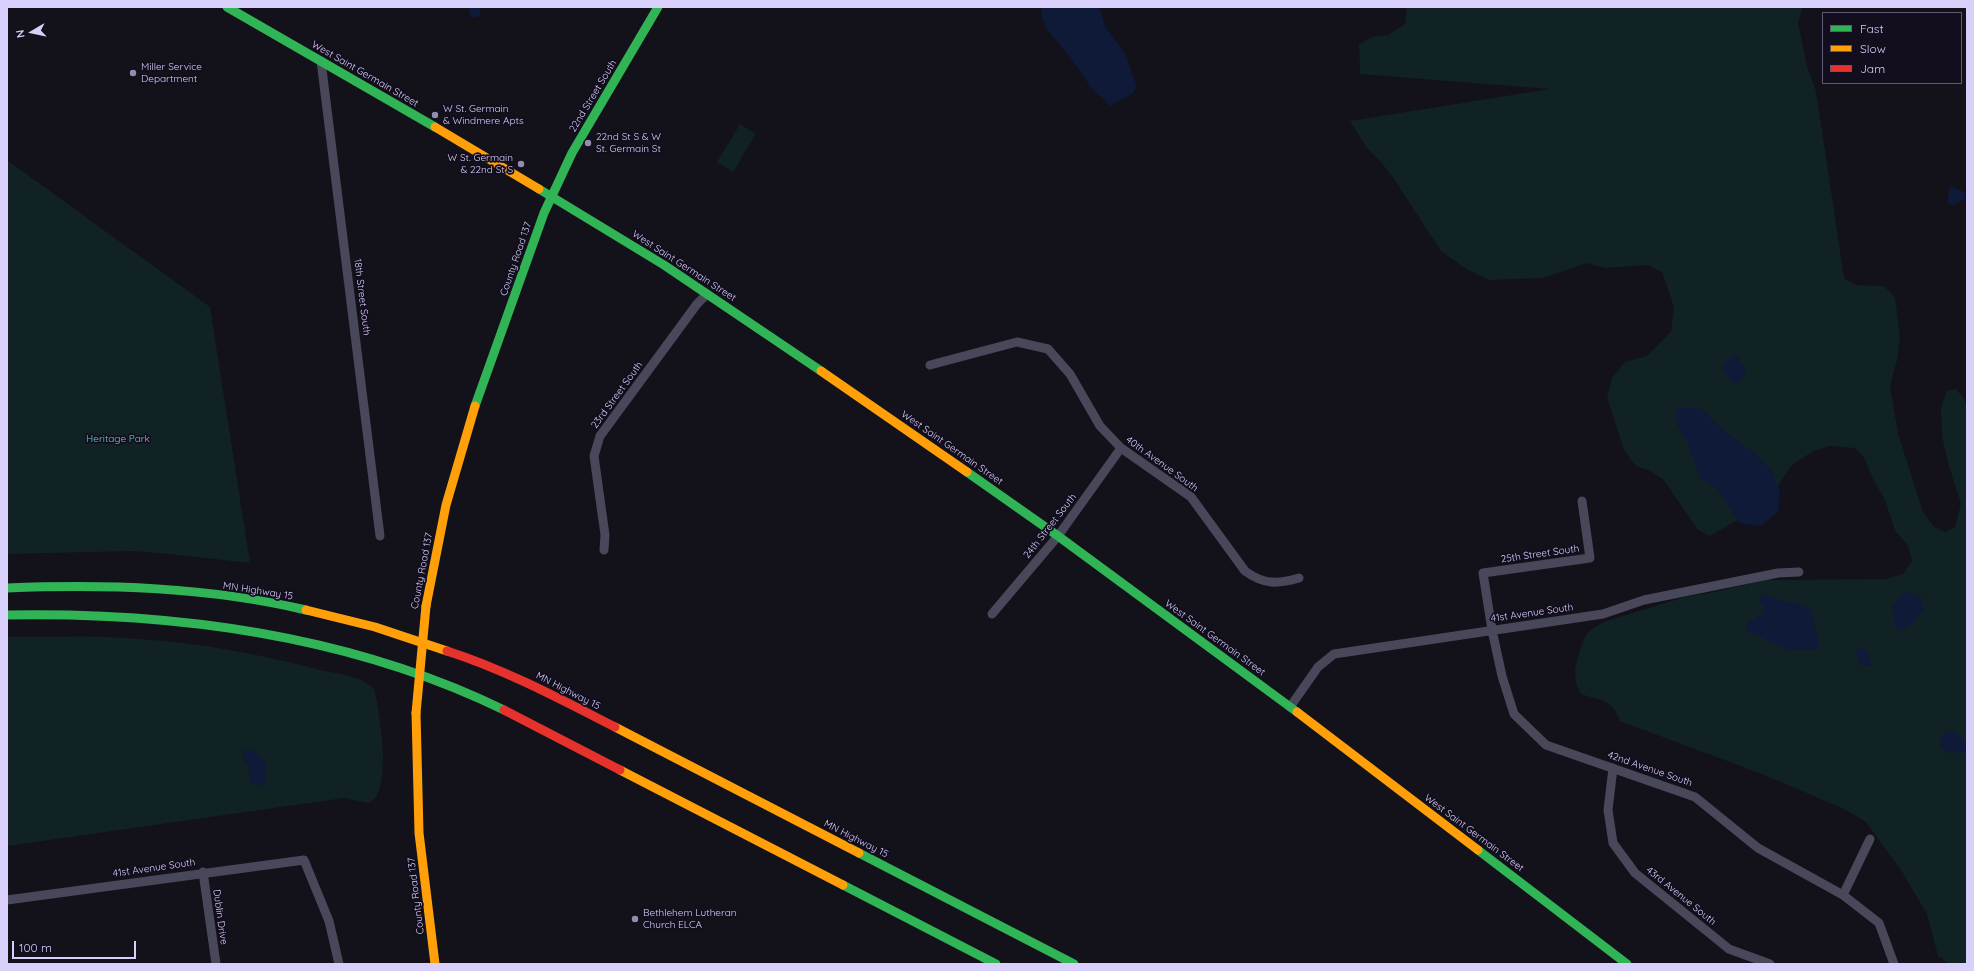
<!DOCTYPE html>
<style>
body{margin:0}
#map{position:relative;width:1974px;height:971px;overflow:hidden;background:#13121a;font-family:Quicksand,sans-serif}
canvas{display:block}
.frame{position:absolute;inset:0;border:8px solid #d8cffb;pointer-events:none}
.legend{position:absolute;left:1822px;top:12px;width:140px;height:72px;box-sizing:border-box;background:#120e1d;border:1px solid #615b76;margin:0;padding:5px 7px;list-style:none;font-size:12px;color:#d8cffb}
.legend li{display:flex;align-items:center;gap:8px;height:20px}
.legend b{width:20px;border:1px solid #615b76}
.north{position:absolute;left:12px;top:12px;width:40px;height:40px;-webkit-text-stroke:3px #120e1d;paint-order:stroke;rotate:261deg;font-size:11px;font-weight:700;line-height:16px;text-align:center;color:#d8cffb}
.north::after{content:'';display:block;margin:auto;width:14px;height:18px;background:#d8cffb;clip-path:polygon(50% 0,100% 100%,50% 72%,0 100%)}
.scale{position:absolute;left:12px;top:941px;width:124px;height:18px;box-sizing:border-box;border:2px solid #d8cffb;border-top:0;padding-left:5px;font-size:12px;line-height:14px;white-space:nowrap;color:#d8cffb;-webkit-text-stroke:3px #120e1d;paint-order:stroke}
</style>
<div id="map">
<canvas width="1974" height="971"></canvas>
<div class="frame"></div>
<ul class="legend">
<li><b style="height:5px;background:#30b455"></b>Fast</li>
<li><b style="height:5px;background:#ff9f0a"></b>Slow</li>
<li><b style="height:5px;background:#e5322d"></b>Jam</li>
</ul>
<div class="north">N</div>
<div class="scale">100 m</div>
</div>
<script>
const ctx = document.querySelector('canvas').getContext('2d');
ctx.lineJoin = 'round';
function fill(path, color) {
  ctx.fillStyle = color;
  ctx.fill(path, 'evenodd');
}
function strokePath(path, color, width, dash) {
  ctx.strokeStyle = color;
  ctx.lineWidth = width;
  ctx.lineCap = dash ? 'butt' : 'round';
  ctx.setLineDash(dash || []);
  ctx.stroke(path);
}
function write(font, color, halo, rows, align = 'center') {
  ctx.font = font + ' Quicksand,sans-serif';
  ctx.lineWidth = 3.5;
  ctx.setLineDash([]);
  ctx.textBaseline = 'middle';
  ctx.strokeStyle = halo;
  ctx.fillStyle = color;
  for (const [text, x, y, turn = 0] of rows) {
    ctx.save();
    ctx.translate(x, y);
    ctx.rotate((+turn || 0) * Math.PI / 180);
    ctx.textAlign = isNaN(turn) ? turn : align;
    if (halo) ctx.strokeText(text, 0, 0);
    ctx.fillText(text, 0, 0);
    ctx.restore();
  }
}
fill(new Path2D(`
 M1407 7H1803L1798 22 1807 67 1816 91 1844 278 1855 285 1884 286 1895 297 1900 338 1897 360 1890 386 1898 434 1923 512 1934 527 1945 532 1955 527 1961 504 1949 466 1942 436 1941 408 1947 391 1956 389 1964 399 1967 408V964H1950L1938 956 1927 914 1903 873 1866 822 1844 809 1762 774 1620 721C1612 699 1601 701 1581 694L1576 683 1575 669 1580 649 1587 633 1603 622 1685 597 1720 591 1763 580 1886 579 1903 574 1912 561 1908 545 1895 531 1885 500 1872 477 1865 459 1855 448 1830 446 1813 451 1791 466 1775 490 1759 508 1710 536 1698 530 1663 479 1648 470 1636 466 1624 450 1607 397 1612 378 1625 362 1647 356 1671 332 1674 307 1662 272 1647 265 1605 268 1587 263 1543 278 1489 280 1468 270 1441 251 1394 179 1381 162 1367 148 1350 121 1550 89 1360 74 1359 44 1373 37 1388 35 1405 24Z
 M740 124 756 134 733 172 717 162Z
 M7 160 210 307 250 563 170 554 132 551 7 554Z
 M7 637C50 637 94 635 138 639 200 643 260 654 320 670 338 674 365 676 375 691 380 720 389 768 377 795 376 799 371 801 368 803L344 798 7 846Z`), '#112225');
fill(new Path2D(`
 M468 7H479L481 16 471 18Z
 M1041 7H1099L1105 26 1126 55 1137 87 1133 93 1111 106 1092 89 1073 61 1047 29 1042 19Z
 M1950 186 1964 192 1965 198 1954 205 1947 203Z
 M1735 353 1746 371 1745 375 1737 383C1728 382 1725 373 1722 366Z
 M1685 407 1702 409 1717 425 1757 455 1773 473 1780 491 1778 512 1761 526 1739 523 1717 488 1702 480 1695 466 1689 445 1677 424 1676 410Z
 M1905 592 1921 596 1923 610 1910 626 1901 631 1894 625 1892 606Z
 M1763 594 1782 601 1810 607 1819 643V648C1806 652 1788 651 1776 645 1766 641 1758 633 1748 632L1746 626 1750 621 1763 614 1764 607 1759 599Z
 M1862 648 1869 653 1872 666H1861L1855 653 1858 649Z
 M1948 730C1959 732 1966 740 1967 752L1947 753 1941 747 1940 738Z
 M246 750C263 749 272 772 263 785L254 784 250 781 248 766 243 757V752Z`), '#0f1a38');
strokePath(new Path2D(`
 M321 61 380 536
 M930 365 1017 342 1048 349 1070 374 1100 426 1121 448 1191 497 1245 571C1264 585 1278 584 1299 578
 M1582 501 1590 558 1483 573 1492 630 1502 676 1514 714 1546 745 1695 797 1758 848 1843 895 1879 923 1894 964
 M604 550 605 535 594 456 600 436 697 304 707 294
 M992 614 1058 536 1121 448
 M1290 707 1318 667 1334 654 1603 614 1644 600 1778 573 1799 572
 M1613 768 1608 810 1613 843 1635 873 1729 949 1770 964
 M203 872 216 964
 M1843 895 1870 839
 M7 900 304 860 329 921 339 964`), '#49475a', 9);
strokePath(new Path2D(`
 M227 7 435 127
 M539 189 664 265 821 371
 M475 406 544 213 572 153 658 7
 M967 472 1058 536 1297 712
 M7 588C107 584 208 587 306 610
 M7 615C176 612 350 635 504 710
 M1478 850 1627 964
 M859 853 1074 964
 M843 885 996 964`), '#30b455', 9);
strokePath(new Path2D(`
 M435 127 539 189
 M821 371 967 472
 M426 606 446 505 475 406
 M306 610 375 627 447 651
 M1297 712 1478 850
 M416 713 419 833 435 964
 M615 727 859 853
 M620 770 843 885`), '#ff9f0a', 9);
strokePath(new Path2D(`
 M447 651C506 670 560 699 615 727
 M504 710 620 770`), '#e5322d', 9);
strokePath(new Path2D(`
 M416 713 426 606`), '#ff9f0a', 9);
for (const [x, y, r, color] of [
 [133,73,4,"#938dac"],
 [435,115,4,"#938dac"],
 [588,143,4,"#938dac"],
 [521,164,4,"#938dac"],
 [635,919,4,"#938dac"]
]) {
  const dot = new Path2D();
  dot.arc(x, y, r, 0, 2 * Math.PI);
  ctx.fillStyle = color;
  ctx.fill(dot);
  strokePath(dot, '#120e1d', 1.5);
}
write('10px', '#d8cffb', '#120e1d', [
 ["Miller Service",141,67],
 ["Department",141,79],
 ["W St. Germain",443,109],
 ["& Windmere Apts",443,121],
 ["22nd St S & W",596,137],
 ["St. Germain St",596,149],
 ["W St. Germain",513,158,"right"],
 ["& 22nd St S",513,170,"right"],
 ["Bethlehem Lutheran",643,913],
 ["Church ELCA",643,925]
], 'left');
write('10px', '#d8cffb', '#120e1d', [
 ["West Saint Germain Street",365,74,30],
 ["22nd Street South",593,96,-59],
 ["County Road 137",516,259,-71],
 ["West Saint Germain Street",684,266,33],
 ["18th Street South",362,297,83],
 ["23rd Street South",617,395,-54],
 ["West Saint Germain Street",952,448,35],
 ["40th Avenue South",1162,464,36],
 ["24th Street South",1050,526,-52],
 ["25th Street South",1540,554,-8],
 ["County Road 137",422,571,-79],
 ["MN Highway 15",258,591,9],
 ["41st Avenue South",1532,613,-8],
 ["West Saint Germain Street",1215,638,36],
 ["MN Highway 15",568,691,27],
 ["42nd Avenue South",1650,769,19],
 ["West Saint Germain Street",1474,833,37],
 ["MN Highway 15",856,839,27],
 ["41st Avenue South",154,868,-8],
 ["County Road 137",416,896,-97],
 ["43rd Avenue South",1681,896,39],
 ["Dublin Drive",220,917,82]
]);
write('10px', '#62d3c2', '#120e1d', [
 ["Heritage Park",118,439]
]);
</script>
